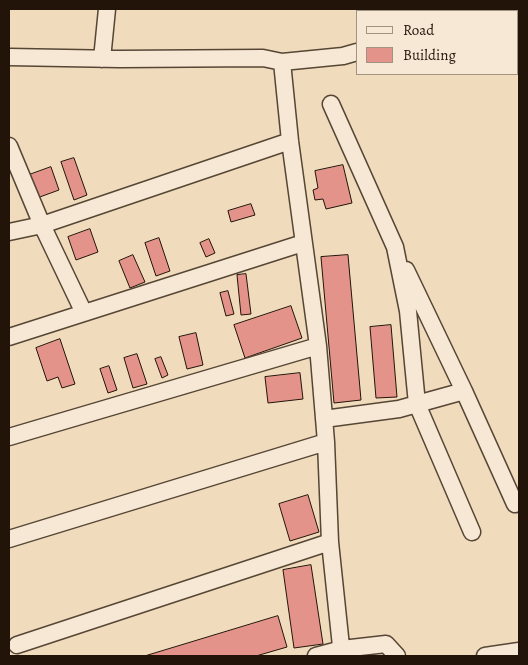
<!DOCTYPE html>
<style>
body{margin:0}
#map{position:relative;width:528px;height:665px;overflow:hidden;background:#f1dbbd;font-family:Alegreya,serif}
canvas{display:block}
.frame{position:absolute;inset:0;border:10px solid #221408;pointer-events:none}
.legend{position:absolute;left:356px;top:10px;width:162px;height:65px;box-sizing:border-box;background:#f6e8d4;border:1px solid #a19382;margin:0;padding:6px 9px;list-style:none;font-size:15px;color:#221408}
.legend li{display:flex;align-items:center;gap:10px;height:25px}
.legend b{width:25px;border:1px solid #a19382}
</style>
<div id="map">
<canvas width="528" height="665"></canvas>
<div class="frame"></div>
<ul class="legend">
<li><b style="height:6px;background:#f6e8d4"></b>Road</li>
<li><b style="height:14px;background:#e4938a"></b>Building</li>
</ul>
</div>
<script>
const ctx = document.querySelector('canvas').getContext('2d');
ctx.lineJoin = 'round';
function fill(path, color) {
  ctx.fillStyle = color;
  ctx.fill(path, 'evenodd');
}
function strokePath(path, color, width, dash) {
  ctx.strokeStyle = color;
  ctx.lineWidth = width;
  ctx.lineCap = dash ? 'butt' : 'round';
  ctx.setLineDash(dash || []);
  ctx.stroke(path);
}
const building = new Path2D(`
 M74 158 87 195 74 200 61 162Z
 M343 165 352 203 326 209 323 199 315 200 313 190 318 188 315 171Z
 M51 167 59 190 37 198 29 175Z
 M251 204 255 215 231 222 228 211Z
 M90 229 98 252 76 260 68 237Z
 M159 238 170 271 156 276 145 243Z
 M209 239 215 253 206 257 200 243Z
 M133 255 145 282 130 288 119 261Z
 M348 255 361 400 334 403 321 257Z
 M246 274 251 314 241 315 237 275Z
 M228 291 234 314 226 316 220 293Z
 M291 306 302 338 245 358 234 325Z
 M391 325 397 397 376 398 370 327Z
 M196 333 203 365 187 369 179 337Z
 M60 339 75 384 62 388 58 377 47 381 36 348Z
 M137 354 147 384 133 388 124 358Z
 M161 357 168 375 162 378 155 359Z
 M109 366 117 390 108 393 100 369Z
 M300 373 303 399 268 403 265 377Z
 M308 495 319 532 290 541 279 504Z
 M311 565 323 644 294 648 283 570Z
 M278 616 287 647 256 656H145Z`);
fill(building, '#e4938a');
strokePath(building, '#221408', 1);
const minor = new Path2D(`
 M369 9 370 11
 M464 11 470 9
 M9 57 120 59 263 58 282 62 343 56 357 52
 M102 59 107 9
 M282 62 290 141 318 346 326 442 330 542 342 656
 M331 104 395 247 408 311 417 404 472 532
 M9 146 42 225 84 313
 M9 232 42 225 290 141
 M9 337 303 243
 M464 391 515 504
 M324 419 399 409 464 391 406 270
 M9 437 318 346
 M9 539 326 442
 M17 645 330 542
 M316 656 342 649 386 644 397 656
 M485 656 519 651`);
strokePath(minor, '#564635', 19);
strokePath(minor, '#f6e8d4', 16);
</script>
